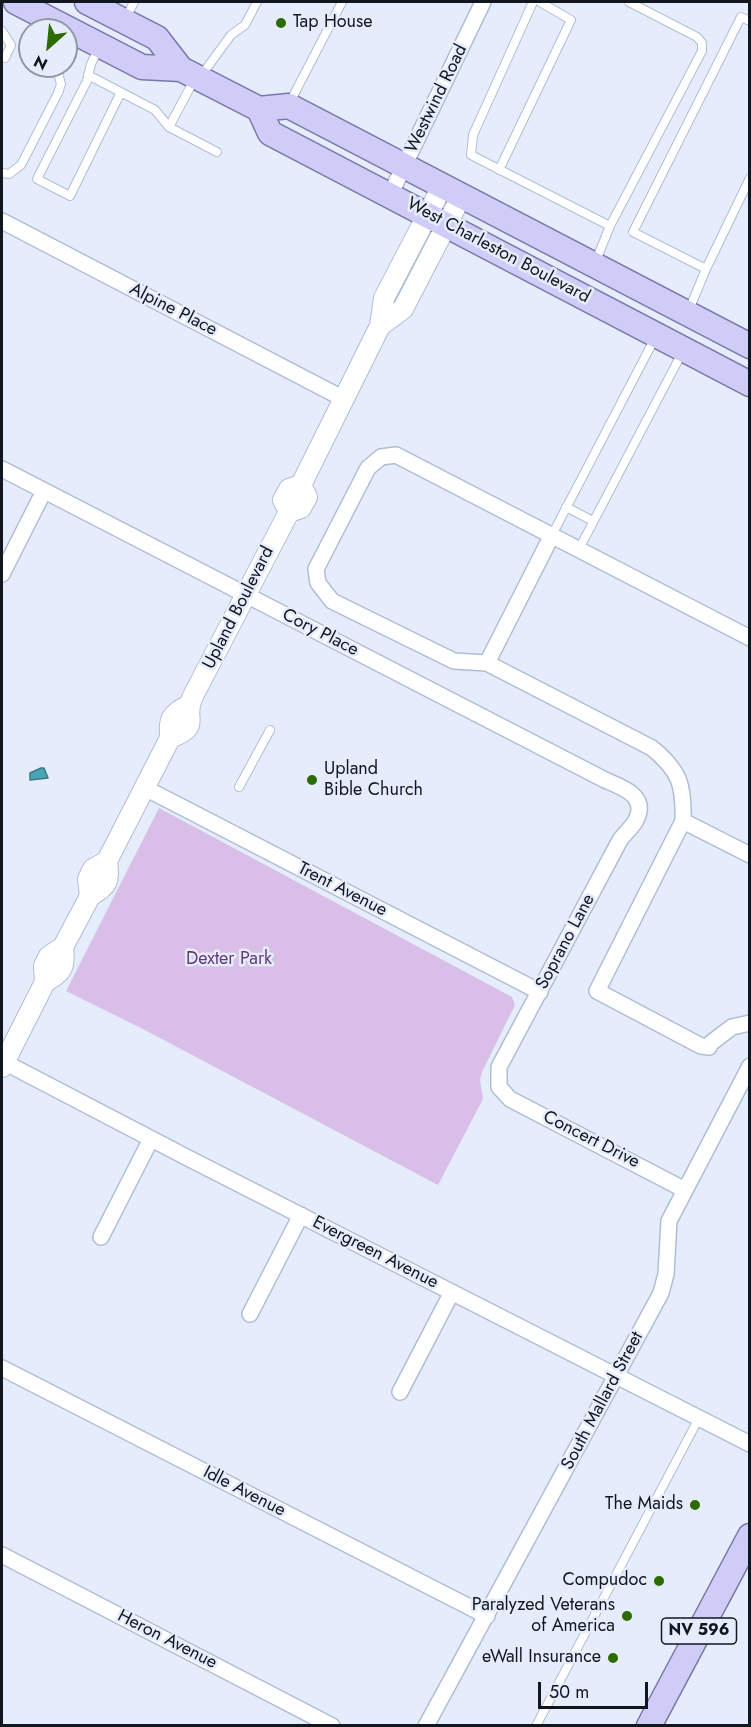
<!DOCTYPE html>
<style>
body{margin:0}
#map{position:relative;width:751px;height:1727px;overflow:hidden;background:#e5edfc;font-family:Jost,sans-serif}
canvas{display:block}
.frame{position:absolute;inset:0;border:3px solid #12161f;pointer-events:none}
.north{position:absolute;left:18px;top:18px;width:60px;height:60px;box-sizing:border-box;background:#e5edfc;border:2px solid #9197a4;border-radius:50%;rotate:207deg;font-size:16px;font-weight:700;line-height:24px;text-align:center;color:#12161f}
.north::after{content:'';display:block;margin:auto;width:21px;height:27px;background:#2b6b00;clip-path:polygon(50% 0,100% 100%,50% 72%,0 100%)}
.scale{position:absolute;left:538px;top:1682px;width:110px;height:27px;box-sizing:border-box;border:3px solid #12161f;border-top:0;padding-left:8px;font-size:18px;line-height:21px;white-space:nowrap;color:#12161f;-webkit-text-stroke:4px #e5edfc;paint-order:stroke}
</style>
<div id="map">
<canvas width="751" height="1727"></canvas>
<div class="frame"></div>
<div class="north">N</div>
<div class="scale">50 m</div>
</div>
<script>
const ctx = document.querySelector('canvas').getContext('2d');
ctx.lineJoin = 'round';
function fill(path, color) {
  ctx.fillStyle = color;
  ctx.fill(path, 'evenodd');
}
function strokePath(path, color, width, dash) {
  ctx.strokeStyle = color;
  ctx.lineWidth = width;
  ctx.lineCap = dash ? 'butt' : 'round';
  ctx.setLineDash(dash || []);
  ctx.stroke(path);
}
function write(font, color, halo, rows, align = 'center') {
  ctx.font = font + ' Jost,sans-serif';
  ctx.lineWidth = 5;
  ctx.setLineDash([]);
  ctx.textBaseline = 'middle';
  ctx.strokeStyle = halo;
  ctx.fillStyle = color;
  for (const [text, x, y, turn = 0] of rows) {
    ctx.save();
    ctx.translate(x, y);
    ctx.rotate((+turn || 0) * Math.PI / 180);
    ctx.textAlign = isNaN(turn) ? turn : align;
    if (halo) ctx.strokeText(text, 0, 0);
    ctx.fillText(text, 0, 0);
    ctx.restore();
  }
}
fill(new Path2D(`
 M159 808 512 997 515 1005 482 1072 480 1080 483 1099 438 1185 141 1028 66 991Z`), '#d9bfe8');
const water = new Path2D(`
 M41 768H44L48 778 30 780V773Z`);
fill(water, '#4aa4b6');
strokePath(water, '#397989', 1.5);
const service = new Path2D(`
 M533 2 473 135 471 155 610 226 595 263
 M125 20 134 2
 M2 31 11 45 5 58
 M99 48 91 64 87 81 37 179 70 196 121 92
 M66 57 76 38
 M46 66V68L58 73
 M88 75 155 110 169 127 217 152
 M201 76 231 35 245 25 257 2
 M289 104 342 2
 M169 127 194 80
 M499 170 571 20 540 2
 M2 173 9 174 21 165 58 93 61 84 58 73 62 66
 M610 226 702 51V43L697 37 629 2
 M706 269 750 178
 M689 310 706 269 633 232 741 17 750 21
 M566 507 593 521
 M552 535 655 338
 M579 549 682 353
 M239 787 270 730
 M536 1726 699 1418`);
const minor = new Path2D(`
 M390 195 483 2
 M2 221 344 399
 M2 469 605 780C621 787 647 795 637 818 634 826 625 833 620 840L499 1067V1087L510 1099 685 1190
 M2 574 44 491
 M750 638 396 455 381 457 368 468 316 569 318 583 332 601 454 661 487 663 652 748C680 771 684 785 683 821L597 991 701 1046 709 1047 711 1043 732 1027 750 1023
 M487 663 552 535
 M145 788 540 992
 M683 821 750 855
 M2 1061 188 1158 750 1444
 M101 1237 151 1139
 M250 1314 301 1215
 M2 1368 487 1616
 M400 1392 452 1292
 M2 1555 332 1726
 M426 1726 661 1293 666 1274 669 1221 750 1066`);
const tertiary = new Path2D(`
 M380 326 403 309 462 195
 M289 512 283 500 289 489 301 485 380 326 384 298 443 185
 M170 738C204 725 181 719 193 696L289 512 301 508 307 497 301 485
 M90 896C108 886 110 881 107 861
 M45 982C63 971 65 969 63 947
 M2 1067 45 982 44 966 49 956 63 947 90 896 88 879 93 869 107 861 170 738C169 718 170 715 189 705`);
const primary = new Path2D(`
 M16 2 142 67 181 69
 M87 2 157 38 181 69 259 109 289 106 750 346
 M259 109 270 133 750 384
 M649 1726 750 1536`);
strokePath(service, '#b0bdd5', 10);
strokePath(minor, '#b0bdd5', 18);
strokePath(tertiary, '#b0bdd5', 22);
strokePath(primary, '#7976a9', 27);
strokePath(service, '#fff', 8);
strokePath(minor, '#fff', 15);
strokePath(tertiary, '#fff', 20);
strokePath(primary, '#d0ccf8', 24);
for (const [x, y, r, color] of [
 [281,23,6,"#2b6b00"],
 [312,780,6,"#2b6b00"],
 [695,1505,6,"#2b6b00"],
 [659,1581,6,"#2b6b00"],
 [627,1616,6,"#2b6b00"],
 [613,1658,6,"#2b6b00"]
]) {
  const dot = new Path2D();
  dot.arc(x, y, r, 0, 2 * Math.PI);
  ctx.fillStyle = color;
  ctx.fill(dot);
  strokePath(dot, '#e5edfc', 2);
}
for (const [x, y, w] of [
 [699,1631,75]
]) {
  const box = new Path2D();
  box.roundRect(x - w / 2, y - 13, w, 26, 4.5);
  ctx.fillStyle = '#e5edfc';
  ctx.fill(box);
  strokePath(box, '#12161f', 1.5);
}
write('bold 16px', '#12161f', null, [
 ["NV 596",699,1631]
]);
write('18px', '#12161f', '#e5edfc', [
 ["Tap House",293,23,"left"],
 ["Upland",324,770,"left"],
 ["Bible Church",324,791,"left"],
 ["The Maids",683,1505],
 ["Compudoc",647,1581],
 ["Paralyzed Veterans",615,1606],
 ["of America",615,1627],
 ["eWall Insurance",601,1658]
], 'right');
write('18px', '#12161f', '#e5edfc', [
 ["Westwind Road",437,99,-64],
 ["West Charleston Boulevard",498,251,28],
 ["Alpine Place",173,310,27],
 ["Upland Boulevard",239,608,-63],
 ["Cory Place",320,633,27],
 ["Trent Avenue",342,890,27],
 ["Soprano Lane",566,942,-62],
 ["Concert Drive",591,1140,27],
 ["Evergreen Avenue",375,1253,27],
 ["South Mallard Street",603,1401,-62],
 ["Idle Avenue",244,1492,27],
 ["Heron Avenue",167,1640,27]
]);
write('18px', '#65387d', '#e5edfc', [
 ["Dexter Park",229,960]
]);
</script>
